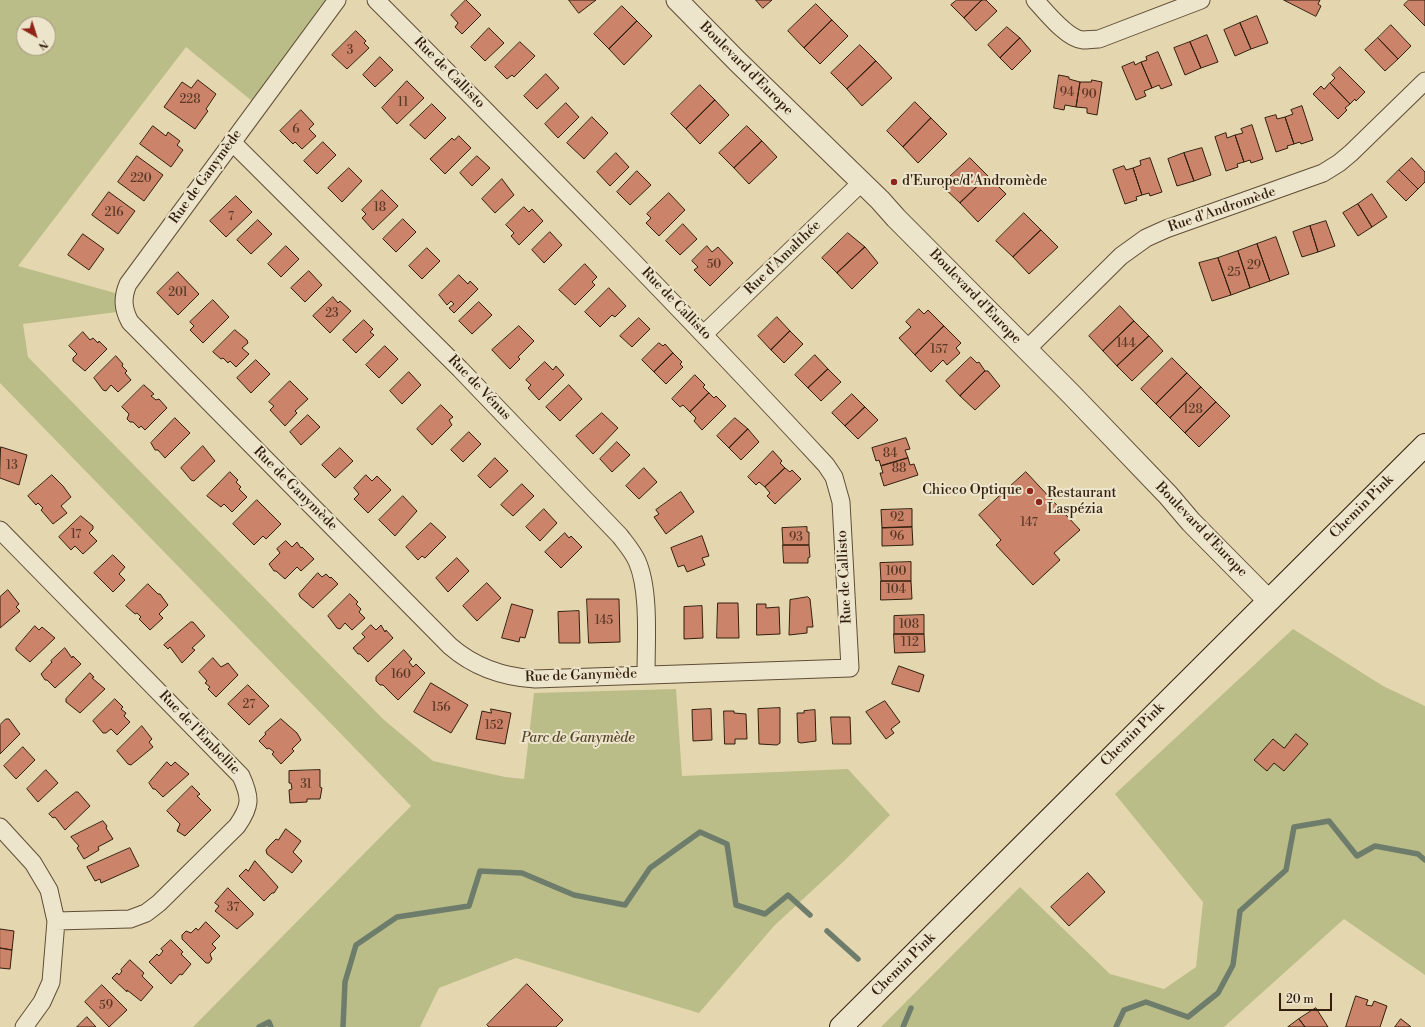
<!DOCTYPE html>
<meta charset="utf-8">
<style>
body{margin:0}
#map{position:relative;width:1425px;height:1027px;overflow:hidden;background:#e4d7af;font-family:"Libre Bodoni",serif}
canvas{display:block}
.north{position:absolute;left:16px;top:16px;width:40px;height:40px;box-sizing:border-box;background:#ede5cb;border:1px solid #a3967f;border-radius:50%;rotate:141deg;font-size:11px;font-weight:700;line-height:16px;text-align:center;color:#331f0d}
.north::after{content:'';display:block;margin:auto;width:14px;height:18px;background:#8f2418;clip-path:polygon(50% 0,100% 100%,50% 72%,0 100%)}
.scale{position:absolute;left:1279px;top:993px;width:53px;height:18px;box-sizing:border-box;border:2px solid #331f0d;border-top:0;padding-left:5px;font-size:12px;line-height:14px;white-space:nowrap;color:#331f0d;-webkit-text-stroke:3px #ede5cb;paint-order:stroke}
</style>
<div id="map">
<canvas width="1425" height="1027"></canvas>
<div class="north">N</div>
<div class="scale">20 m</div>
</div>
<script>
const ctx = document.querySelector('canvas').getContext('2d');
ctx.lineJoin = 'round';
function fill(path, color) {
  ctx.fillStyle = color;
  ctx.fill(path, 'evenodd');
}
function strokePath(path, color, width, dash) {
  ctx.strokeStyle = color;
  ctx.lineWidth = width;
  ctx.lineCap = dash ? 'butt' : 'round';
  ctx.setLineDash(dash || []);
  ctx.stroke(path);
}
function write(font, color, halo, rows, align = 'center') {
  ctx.font = font + ' "Libre Bodoni",serif';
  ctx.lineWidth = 4;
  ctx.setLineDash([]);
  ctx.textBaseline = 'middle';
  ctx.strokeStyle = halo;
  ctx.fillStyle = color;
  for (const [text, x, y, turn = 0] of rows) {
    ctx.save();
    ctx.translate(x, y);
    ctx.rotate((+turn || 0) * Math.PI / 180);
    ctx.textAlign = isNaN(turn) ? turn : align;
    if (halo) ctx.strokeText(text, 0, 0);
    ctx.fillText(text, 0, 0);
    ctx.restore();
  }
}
fill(new Path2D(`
 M0 0H327L252 101 186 47 18 266 115 293 117 312 23 324 28 357 383 719 433 761 505 777 524 779 534 693 676 689 682 776 848 769 890 815 843 862 774 926 699 1013 516 958 439 988 420 1027H193L411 806 0 383ZM24 24H48V48H24Z
 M1293 629 1383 686 1425 706V975L1344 919 1224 1027H881L1020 887 1110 974 1164 989 1196 967 1203 902 1115 794Z`), '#babd87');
strokePath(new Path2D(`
 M827 931 858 959
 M259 1027 269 1022 271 1027
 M343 1027 345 982 356 945 397 917 469 906 480 871 522 873 574 895 625 905 650 868 700 832 727 844 736 905 765 914 788 895 810 915
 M903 1027 911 1008
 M1116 1027 1124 1010 1146 1002 1188 1017 1218 993 1233 965 1240 911 1286 870 1294 827 1329 821 1357 856 1375 846 1418 854 1425 860`), '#6e7c6c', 5.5);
const building = new Path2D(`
 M466 0 481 15 462 34 455 27 458 23 451 15Z
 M569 0H596L579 13Z
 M756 0H772L763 8Z
 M957 0H982L964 18 951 5Z
 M982 0H986L997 11 976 31 964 18Z
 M1284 0H1320L1318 4 1321 6 1316 16Z
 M1409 0H1425V26L1404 5Z
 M816 4 832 20 804 48 788 31Z
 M622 6 637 21 609 49 594 34Z
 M1257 16 1268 43 1251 49 1240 23Z
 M832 20 848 36 820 64 804 48Z
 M637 21 652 36 624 65 609 49Z
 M1240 23 1251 49 1235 56 1224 30Z
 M1391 25 1411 46 1398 59 1378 38Z
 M1007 27 1020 38 1000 58 988 45Z
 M489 28 504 43 485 61 471 47Z
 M356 31 366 41 364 43 369 48 347 69 332 55Z
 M1207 35 1218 62 1201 68 1190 42Z
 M1020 38 1031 51 1012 70 1000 58Z
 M1378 38 1398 59 1385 71 1365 50Z
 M520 42 535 56 514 77 512 75 507 79 495 67Z
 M1190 42 1201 68 1185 75 1174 48Z
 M860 45 876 61 847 89 831 73Z
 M1158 52 1172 85 1161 89 1159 85 1152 88 1141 62 1147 60 1146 57Z
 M380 57 393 70 375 87 363 75Z
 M876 61 892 78 862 106 847 89Z
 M1134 62 1135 65 1141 62 1152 88 1144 91 1146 96 1136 100 1122 67Z
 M1340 67 1365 92 1356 101 1355 99 1350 104 1330 83 1335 78 1332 75Z
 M546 74 559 88 537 109 524 96Z
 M1059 75 1069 77V79L1080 82 1076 107 1065 105 1064 110 1054 108Z
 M198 80 216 94 206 109 208 111 195 129 164 107 182 82 191 88Z
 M1092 80 1102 82 1097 115 1087 113V108L1076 107 1080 82H1091Z
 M407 81 424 98 397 124 382 108Z
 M1330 83 1350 104 1345 108 1347 110 1338 119 1313 94 1321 86 1324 89Z
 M700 85 715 100 686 129 671 114Z
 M715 100 729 115 700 144 686 129Z
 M915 102 931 118 903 147 887 131Z
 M566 103 579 117 558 138 545 124Z
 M432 104 446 118 425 139 410 125Z
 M1302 106 1313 140 1301 144 1300 142 1294 144 1285 117 1293 114 1291 110Z
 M301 110 314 124 309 129 316 136 302 149 295 142 293 144 280 131Z
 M1276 115 1277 119 1285 117 1294 144 1287 146 1288 148 1276 152 1265 118Z
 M592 117 608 133 584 159 567 143Z
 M931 118 947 134 918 163 903 147Z
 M1252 125 1263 159 1251 163 1250 160 1244 162 1235 135 1243 133 1241 129Z
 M153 126 166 136 168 132 180 141 177 145 183 150 171 167 140 144Z
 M747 126 762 141 734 168 719 153Z
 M1226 133 1227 138 1235 135 1244 162 1237 164 1238 167 1226 171 1215 137Z
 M459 136 471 148 445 174 430 159 452 138 454 140Z
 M762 141 777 157 749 184 734 168Z
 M323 142 336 155 317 174 304 161Z
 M1202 148 1211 175 1194 181 1184 153Z
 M616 153 629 167 610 186 597 172Z
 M1184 153 1194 181 1177 186 1168 159Z
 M137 156 163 175 144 201 118 182Z
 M477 156 490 168 472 186 460 173Z
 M970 158 988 176 960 203 941 185Z
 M1150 158 1162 192 1150 196 1149 193 1142 195 1133 168 1141 165 1140 161Z
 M1412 158 1425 172V182L1418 189 1399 170Z
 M1124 166 1126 170 1133 168 1142 195 1136 197 1137 200 1125 204 1113 170Z
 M349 168 362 181 342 202 328 188Z
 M1399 170 1418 189 1406 201 1387 182Z
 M637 171 651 185 630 205 617 192Z
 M988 176 1006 194 978 222 960 203Z
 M502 179 514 195 495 213 482 199Z
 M382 190 398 206 373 230 362 218 366 214 362 210Z
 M109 192 135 211 118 234 92 215Z
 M669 193 685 210 659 236 646 223 651 218 647 214Z
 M1372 194 1387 217 1372 227 1358 204Z
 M236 196 252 212 226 237 210 221Z
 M1358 204 1372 227 1358 236 1343 213Z
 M524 207 529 212 532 209 543 221 519 245 511 236 514 233 506 225Z
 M1024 213 1041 230 1013 257 996 241Z
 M403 219 416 232 396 252 383 239Z
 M258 220 272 234 251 254 237 240Z
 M1326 221 1335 246 1318 252 1310 226Z
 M683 224 697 239 680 255 666 241Z
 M1310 226 1318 252 1302 257 1293 232Z
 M1041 230 1058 247 1029 274 1013 257Z
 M550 232 562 245 544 263 532 250Z
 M848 233 865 247 837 273 822 258Z
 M83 234 104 249 89 270 68 255Z
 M1276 237 1289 274 1270 281 1257 244Z
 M1257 244 1270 281 1250 288 1238 251Z
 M286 246 299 259 281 277 268 264Z
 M707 246 712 252 718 247 733 263 710 286 694 270 698 267 692 261Z
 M865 247 878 263 852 289 837 273Z
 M427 248 440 261 422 279 409 266Z
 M1238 251 1250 288 1231 295 1218 258Z
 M1218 258 1231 295 1212 301 1199 263Z
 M585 264 597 277 592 282 595 285 575 305 559 290Z
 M309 271 322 285 305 302 291 288Z
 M178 272 199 294 178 315 157 293Z
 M459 275 468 284 470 281 478 289 454 313 449 308 454 304 451 301 447 305 439 295Z
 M609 288 626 306 615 317 612 315 600 327 585 312Z
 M333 297 338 303 340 301 351 311 330 333 313 316Z
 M213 300 229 317 203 343 190 330 194 326 190 322Z
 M479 302 492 315 472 334 459 321Z
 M1120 306 1134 321 1103 351 1089 336Z
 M919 309 924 314 928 310 944 326 915 355 899 338 911 327 906 322Z
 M777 317 790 331 771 350 758 336Z
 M639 318 650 329 632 347 620 336Z
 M364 320 373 329 370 332 374 335 356 353 343 340Z
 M1134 321 1149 336 1117 366 1103 351Z
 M519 326 534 341 518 357 520 359 510 369 492 350Z
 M944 326 961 343 956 348 960 353 947 365 943 360 931 372 915 355Z
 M235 330 247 340 248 343 242 348 249 354 236 367 230 361 228 363 223 358 221 359 213 352Z
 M790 331 803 344 784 363 771 350Z
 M83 332 90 340 93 338 98 343 99 341 107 349 85 371 73 361V358L77 354 69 346Z
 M1149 336 1163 351 1132 381 1117 366Z
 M659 343 663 346 665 344 673 353 654 372 642 360Z
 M385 346 398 359 379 378 366 365Z
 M673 353 682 362 680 364 683 367 666 384 654 372Z
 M815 355 828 369 808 388 795 375Z
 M116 356 123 364 122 366 127 371 125 373 131 380 118 392 111 385 106 391 103 390 94 378Z
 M971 357 977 363 979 362 985 371 960 396 946 381Z
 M1172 358 1187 373 1156 404 1141 389Z
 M256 360 270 374 251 393 237 378Z
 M545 362 553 370 556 366 564 375 539 400 528 388 531 385 526 380Z
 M828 369 841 382 821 401 808 388Z
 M985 371H988L1000 386 975 410 960 396Z
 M409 372 421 385 402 404 390 391Z
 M1187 373 1201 387 1170 418 1156 404Z
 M695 375 705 385 703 387 709 393 690 412 683 405 680 407 672 399Z
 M290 381 308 399 295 411 297 413 285 426 270 410 274 406 269 402Z
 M144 385 154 394 151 396 156 400 159 399 167 408 145 430 141 426 139 428 133 422H130L127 419 129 414 122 407Z
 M569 385 582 399 560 421 546 407Z
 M1201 387 1216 402 1185 433 1170 418Z
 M709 393 714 398 716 396 726 406 702 430 694 421 696 418 690 412Z
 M852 394 865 407 845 426 832 413Z
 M1216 402 1230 416 1199 447 1185 433Z
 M441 405 453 417 449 420 452 425 432 445 417 429Z
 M865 407 878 420 858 439 845 426Z
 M602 413 618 428 593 454 576 436Z
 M308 415 320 427 301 445 290 432Z
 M175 418 190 433 165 458 158 450H155L151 443Z
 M735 418 748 429 729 448 717 436Z
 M748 429 759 442 741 460 729 448Z
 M469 432 481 444 463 462 451 450Z
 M906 438 910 449 905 450 908 458 881 466 879 460 876 461 872 448Z
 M617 442 630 455 612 472 600 459Z
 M203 446 215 461 194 481 191 480 181 468Z
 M1 447 27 455 19 485 0 478Z
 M340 448 353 461 335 478 322 465Z
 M773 451 782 461 780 463 785 468 765 487 759 482 756 485 748 477Z
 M495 458 508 471 490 488 478 476Z
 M908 458 910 465 914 464 918 475 884 486 880 473H883L881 466Z
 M644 468 657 482 639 499 626 486Z
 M785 468 790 472 792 470 801 479 775 504 767 496 770 493 765 487Z
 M230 472 238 480 236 482 241 487 239 489 247 497 232 512 224 504 221 507 207 496Z
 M1026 472 1080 530 1054 553 1060 560 1033 585 996 545 1001 540 979 515Z
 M52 475 63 486 71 497 61 506 67 513 53 524 41 510 43 508 38 503 36 505 28 496Z
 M366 475 372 481 377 476 391 490 368 513 354 499 359 494 354 488Z
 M522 484 534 496 513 516 501 505Z
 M681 492 694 512 666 534 654 517 659 514 656 510Z
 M403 496 417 511 395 536 379 520Z
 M257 500 281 524 266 539 263 536 254 545 233 524Z
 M544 509 557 523 540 541 526 527Z
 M912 509V527L882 528 881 510Z
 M81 516 93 526V529L89 533 97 541 83 554 75 546 71 550 59 537Z
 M431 523 446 537 425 558 422 556 418 560 406 547Z
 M807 527V532H809V545H783L782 528Z
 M912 527 913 545 882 546V528Z
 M565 533 569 538 571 536 582 547 561 568 545 552Z
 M702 536 709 556 702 558 705 565 687 572 684 565 678 567 671 548Z
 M286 541 292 547 297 542 301 548 302 547 314 559 301 571 297 567 285 579 276 571H274L269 564 280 553 277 549Z
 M783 545H809L810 557 808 558V563H784Z
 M113 555 125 567 119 574 125 580 113 592 94 573Z
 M457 558 469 571 448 592 436 578Z
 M911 562V581H881L880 563Z
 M318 573 322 577 326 574 330 578 331 577 338 584 313 608 300 597 299 594Z
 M881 581H911L912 599 881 600Z
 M487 583 501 598 477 621 463 606Z
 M148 584 158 594H160L168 605 159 614 163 618 150 630 139 619 141 617 137 613 135 614 126 606Z
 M8 590 19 604 16 607 20 611 0 628V597Z
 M350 594 358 602 356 604 361 609 359 612 365 618 352 630 345 623 340 629 337 628 328 616Z
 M808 597 810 599 813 627H807V633L789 635 790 600Z
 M587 599H619L620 642 589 643Z
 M718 603H738L739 638H717Z
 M512 604 533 610 525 638 520 637 519 642 502 638Z
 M757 604H766V608L779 607 780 634 757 635Z
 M702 606 703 638 684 639V607Z
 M579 611 580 643H559L558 612Z
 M924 615V634H894V616Z
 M191 622H193L205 636 192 648 195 650 182 663 170 647 168 649 164 645Z
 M371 625 376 630 381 625 385 632 386 630 393 638 368 662 360 654H358L353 648 365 637 362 634Z
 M35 626 39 630 42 627 55 638 30 662 16 650V648Z
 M894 634H924L925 652 895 653Z
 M65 648 72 658 73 656 81 664 55 688 47 680H45L41 674 52 662 51 661Z
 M404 650 412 659 409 662 413 667 416 664 425 673 398 700 383 685H380L376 681V677Z
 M213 658 221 667 228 663 238 675 216 697 208 689 210 687 205 683 207 681 199 672Z
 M899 666 924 675 919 692 892 684Z
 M90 673 94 677 92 678 105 689 80 713 66 702V699Z
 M431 683 468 705 451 733 414 712Z
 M248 685 269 706 249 725 228 704Z
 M115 699 123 707 121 709 126 713 124 716 130 722 117 735 111 729 106 733H103L93 721Z
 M885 701 900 722 891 729 894 733 886 739 866 712Z
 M780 708V743L777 745 759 744 758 709Z
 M491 709 511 713 505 744 476 739 482 711 491 713Z
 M711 709 712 740 693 741 692 710Z
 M815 710 816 741 801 743 798 742 797 713H804V711Z
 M724 711H734V713L746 714 747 739H735V744H725Z
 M831 717H850L851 744H833Z
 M6 719H9L20 734 0 754V725Z
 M281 719 297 733 301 740 292 749 294 751 281 764 272 754 274 752 269 748 267 749 259 741 266 734 265 733Z
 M142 726 152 739 149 742 153 747 131 765 128 764 117 751Z
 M1296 734 1308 744 1284 771 1274 763 1267 771 1254 760 1273 739 1284 748Z
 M23 747 35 760 16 779 4 766Z
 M167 762 171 766 175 762 189 774 163 797 155 789H153L149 783Z
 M46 770 58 783 38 802 27 789Z
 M320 770V787L322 788 320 799H307V802L290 803 289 790 292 789 291 783H289V771Z
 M192 786 200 794 197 796 211 810 185 836 177 831 180 824 167 811Z
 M76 792H78L90 806 65 830 55 817 53 818 49 814Z
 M103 821 107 826 106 828 113 839 98 847 99 850 84 859 77 848 79 846 71 837Z
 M286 829 301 841 293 852 302 861 292 873 267 854 266 850 269 846 276 839 278 840Z
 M130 848 139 866 101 883 100 879 95 881 87 867Z
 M255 861 278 887 274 893H272L264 901 239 876 246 869 248 871Z
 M1088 873 1105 892 1069 926 1051 907Z
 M228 888 253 913V915L237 929 215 911 219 906 215 903Z
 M206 922 220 936 212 944 216 948 210 954 212 959 209 963H206L182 939V935L186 931 191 933 196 928 198 930Z
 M0 929 14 931 12 950 0 948Z
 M171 940 183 952 181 954 191 964 182 975 180 974 171 984 149 962 157 954 159 956 163 951 161 949Z
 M0 948 12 950 10 969 0 968Z
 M130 960 144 973 142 976 153 987 141 1001 127 990V992L112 978 117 973 119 975 122 971 121 970Z
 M527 984 563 1020 556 1027H489L487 1025Z
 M102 985 127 1010 109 1027 85 1002Z
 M1356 996 1368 1000 1366 1005 1372 1006 1374 1001 1387 1006 1380 1027H1346Z
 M1316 1008 1328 1027H1305L1299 1019Z
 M87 1017 96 1027H77Z
 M1299 1019 1305 1027H1288Z
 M1401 1019 1410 1026 1411 1027H1395Z`);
fill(building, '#cb836a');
strokePath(building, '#331f0d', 1);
const minor = new Path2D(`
 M337 0 128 284C122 298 123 309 130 322L450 646C474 667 503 677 535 679L850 668 841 502 834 477 826 465C679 306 528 153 376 0
 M1035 0C1045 11 1067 39 1083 40 1088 40 1094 39 1099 39L1201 0
 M232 142 460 369 620 536C626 544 633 552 637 561 650 590 646 642 646 674
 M704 334 862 182
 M1026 350 1121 256 1146 238 1166 229 1323 173 1339 163 1351 153 1425 81
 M0 530 241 776C251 798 251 806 237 826L159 903 146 913 130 919 56 921
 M0 827 33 863 49 890 56 921 51 982 42 1002 24 1027`);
const tertiary = new Path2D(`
 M677 0 737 61 880 200 896 218 1072 395 1168 495 1191 522 1268 600`);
const secondary = new Path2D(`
 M841 1027 1425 445`);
strokePath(minor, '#5f4d36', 19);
strokePath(tertiary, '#5f4d36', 23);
strokePath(secondary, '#331f0d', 24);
strokePath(minor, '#ede5cb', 17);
strokePath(tertiary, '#ede5cb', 21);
strokePath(secondary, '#ede5cb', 22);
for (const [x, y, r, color] of [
 [894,182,4,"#8f2418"],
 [1030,491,4,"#8f2418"],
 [1039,502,4,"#8f2418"]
]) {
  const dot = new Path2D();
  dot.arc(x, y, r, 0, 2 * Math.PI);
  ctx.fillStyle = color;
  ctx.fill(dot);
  strokePath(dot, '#ede5cb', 1.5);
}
write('12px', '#593824', null, [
 ["3",350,51],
 ["94",1067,93],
 ["90",1089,95],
 ["228",190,100],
 ["11",403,103],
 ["6",296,130],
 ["220",141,179],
 ["18",380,208],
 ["216",114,213],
 ["7",231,217],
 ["50",714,265],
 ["29",1254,266],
 ["25",1234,273],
 ["201",178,293],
 ["23",332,314],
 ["144",1126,344],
 ["157",939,350],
 ["128",1193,410],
 ["84",890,454],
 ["13",12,466],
 ["88",899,469],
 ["92",897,518],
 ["147",1029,523],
 ["17",76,535],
 ["96",897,537],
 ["93",796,538],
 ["100",896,572],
 ["104",896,590],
 ["145",604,621],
 ["108",909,625],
 ["112",910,643],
 ["160",401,675],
 ["27",249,705],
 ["156",441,708],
 ["152",494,726],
 ["31",306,785],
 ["37",233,908],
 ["59",106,1006]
]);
write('14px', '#331f0d', '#ede5cb', [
 ["Boulevard d'Europe",746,69,45],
 ["Rue de Callisto",449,73,45],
 ["Rue de Ganymède",206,177,-54],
 ["Rue d'Andromède",1222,210,-19],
 ["Rue d'Amalthée",783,258,-44],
 ["Boulevard d'Europe",975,297,46],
 ["Rue de Callisto",676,304,46],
 ["Rue de Vénus",479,388,46],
 ["Rue de Ganymède",295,489,45],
 ["Chemin Pink",1362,507,-45],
 ["Boulevard d'Europe",1201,530,46],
 ["Rue de Callisto",845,577,-93],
 ["Rue de Ganymède",581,676,-2],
 ["Rue de l'Embellie",199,733,46],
 ["Chemin Pink",1133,735,-45],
 ["Chemin Pink",904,965,-45]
]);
write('14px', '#331f0d', '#ede5cb', [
 ["d'Europe/d'Andromède",902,182],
 ["Chicco Optique",1022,491,"right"],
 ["Restaurant",1047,494],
 ["Laspézia",1047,510]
], 'left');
write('italic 14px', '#55462c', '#ede5cb', [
 ["Parc de Ganymède",578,739]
]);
</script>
